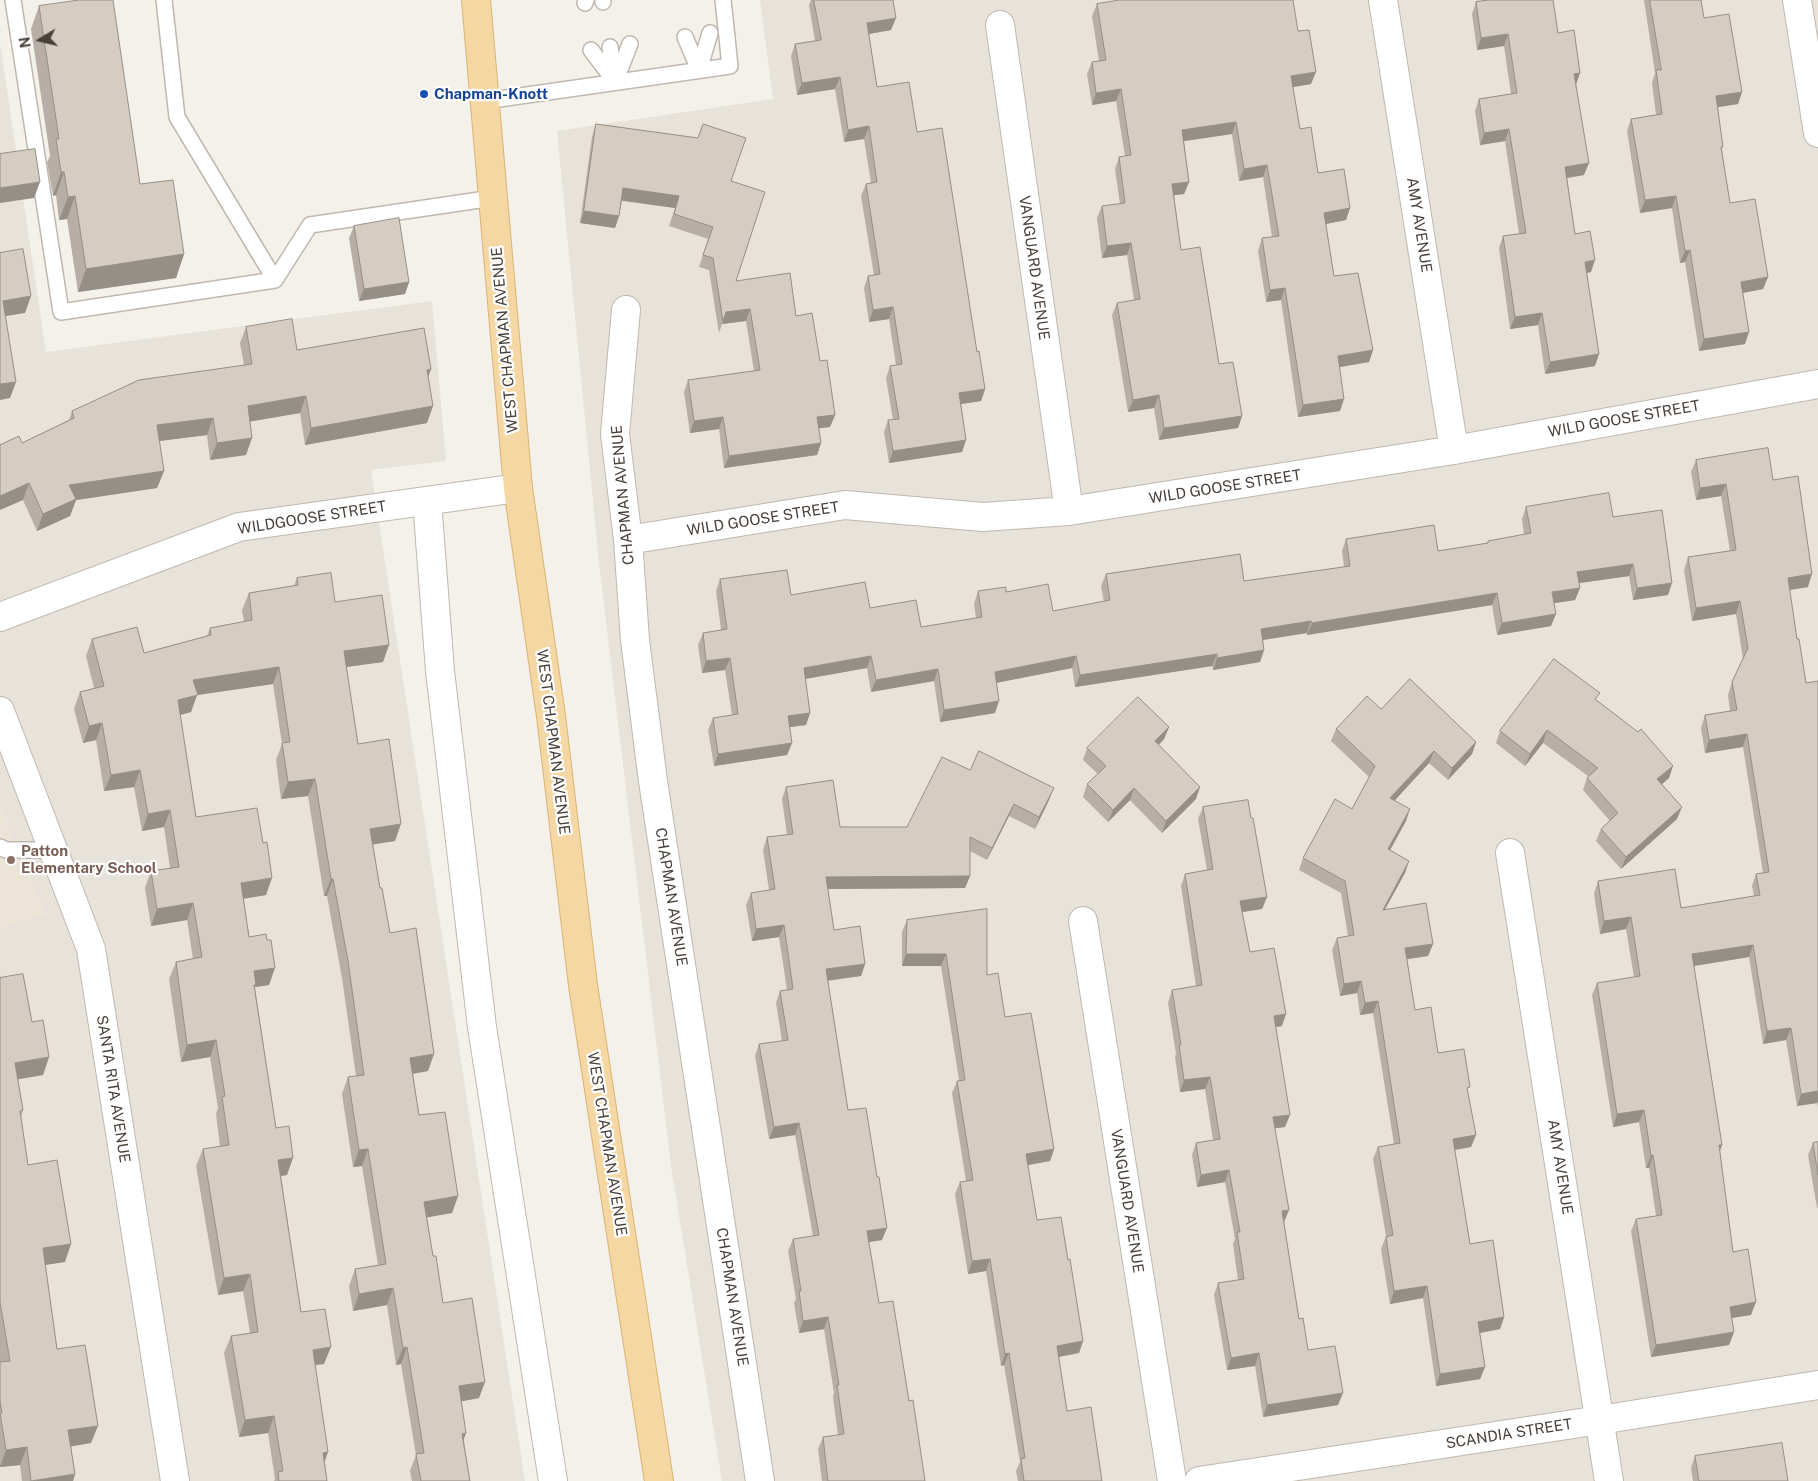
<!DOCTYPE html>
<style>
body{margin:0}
#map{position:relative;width:1818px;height:1481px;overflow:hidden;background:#f4f1eb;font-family:"Public Sans",sans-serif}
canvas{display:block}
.north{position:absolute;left:15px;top:15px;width:50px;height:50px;-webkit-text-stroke:4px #fff;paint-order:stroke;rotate:261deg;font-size:14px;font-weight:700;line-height:20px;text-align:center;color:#48413a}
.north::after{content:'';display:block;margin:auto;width:18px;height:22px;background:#48413a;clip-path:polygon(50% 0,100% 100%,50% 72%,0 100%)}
</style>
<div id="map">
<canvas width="1818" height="1481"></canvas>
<div class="north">N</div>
</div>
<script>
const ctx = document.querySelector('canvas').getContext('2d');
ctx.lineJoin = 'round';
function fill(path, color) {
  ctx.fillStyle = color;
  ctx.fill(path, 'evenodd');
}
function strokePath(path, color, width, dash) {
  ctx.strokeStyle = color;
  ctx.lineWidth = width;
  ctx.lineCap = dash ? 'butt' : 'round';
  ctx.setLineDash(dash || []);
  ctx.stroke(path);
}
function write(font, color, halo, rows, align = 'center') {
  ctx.font = font + ' "Public Sans",sans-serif';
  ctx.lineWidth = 4.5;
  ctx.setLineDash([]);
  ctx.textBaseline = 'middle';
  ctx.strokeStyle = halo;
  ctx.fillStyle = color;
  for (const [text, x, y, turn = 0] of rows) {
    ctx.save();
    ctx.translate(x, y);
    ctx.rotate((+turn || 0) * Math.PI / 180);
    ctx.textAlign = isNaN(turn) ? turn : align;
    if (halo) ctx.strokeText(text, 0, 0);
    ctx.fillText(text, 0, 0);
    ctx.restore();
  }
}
fill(new Path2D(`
 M760 0H1818V1481H722L671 1166 599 563 557 131 773 99Z
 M0 43 46 352 432 301 446 461 371 470 525 1481H0V928L45 914 0 807Z`), '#e7e2da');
fill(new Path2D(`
 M0 807 45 914 0 929Z`), '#ece4d7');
const lane = new Path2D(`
 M13 0 61 312 275 280 310 225 493 198
 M164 0 177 117 275 280
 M603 0V2
 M585 3 586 0
 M685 37 699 70
 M610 47 614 81
 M591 50 615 82
 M699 70 710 33
 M615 82 630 44
 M485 101 730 66 723 0
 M0 847 6 850H53`);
const street = new Path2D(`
 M1383 0 1454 450
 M1797 0 1818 133
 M1000 25 1069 511
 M626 310 615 434 628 540 635 640 653 781 760 1481
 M427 501 440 671 482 1027 553 1481
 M628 540 845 505 983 517 1069 511 1454 450 1818 384
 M0 617 239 527 518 488
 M0 711 91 949 175 1481
 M1510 853 1609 1481
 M1083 921 1172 1481
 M1199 1481 1600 1420 1818 1385`);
const primary = new Path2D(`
 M476 0 518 488 551 716 583 985 659 1481`);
strokePath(lane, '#bfb8ae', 18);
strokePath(street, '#bfb8ae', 30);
strokePath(primary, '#d9b374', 30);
strokePath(lane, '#fff', 15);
strokePath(street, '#fff', 28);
strokePath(primary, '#f5d7a4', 28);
fill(new Path2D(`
 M811 0H893L891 30 869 34 877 87 917 132 977 352 985 389 981 401 961 404 966 440 962 452 889 463 884 432 888 420H893L886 378 890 366 896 365 889 319 869 322 864 288 868 276 874 275 861 196 866 184 871 183 864 139 844 142 835 89 797 95 791 56 795 44 815 41 809 5Z
 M1482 0H1553L1558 33 1576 85 1584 175 1567 178 1575 234 1591 272 1587 273 1595 366 1545 374 1538 325 1510 329 1499 248 1503 236 1519 234 1505 141 1480 145 1475 111 1479 99 1511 94 1504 46 1477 50 1472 14 1476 2 1483 1Z
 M1644 0H1701L1704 18 1742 92 1738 104 1718 107 1722 151 1730 203 1768 277 1763 289 1743 293 1745 344 1699 351 1685 262 1680 263 1672 208 1640 213 1627 131 1631 119 1656 115 1652 83 1655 73Z
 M1097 4 1298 31 1311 84 1293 87 1300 129 1318 173 1350 208 1346 220 1326 224 1334 276 1373 350 1369 362 1340 367V411L1298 417 1281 300 1266 302 1258 251 1262 238 1272 237 1263 177 1239 181 1232 134 1184 141 1189 182 1184 194 1174 195 1181 250 1219 364 1242 416 1238 428 1159 440 1154 408 1128 412 1112 315 1117 303 1134 300 1127 255 1102 258 1097 218 1102 206 1120 204 1115 169 1119 157 1125 156 1116 101 1092 105 1087 74 1092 62 1099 61 1092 16Z
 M39 6 140 184 184 254 176 278 78 292 67 219 59 220 56 195 53 196 47 162 50 156 31 29Z
 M596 124 698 138 703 124 731 181 736 281 796 316 820 361 835 415 830 427 819 428 821 443 817 455 724 468 719 429 690 433 684 392 688 380 754 371 746 321 722 324 719 333 709 270 699 267 708 239 669 226 675 208 622 201 619 216 615 228 580 223 592 137Z
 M354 226 409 282 405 294 359 301 349 238Z
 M246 327 297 350 431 369 428 376 427 423 305 445 300 413 250 421 246 455 210 460 207 435 159 441 164 471 157 488 76 500 70 516 37 531 23 500 22 443 69 420 72 411 244 365 240 343Z
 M1696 460 1773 480 1808 587 1789 590 1797 639 1806 683 1818 681V1108L1817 1103 1797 1106 1786 1040 1763 1044 1749 957 1694 966 1733 1252 1751 1315 1731 1318 1734 1332 1729 1345 1651 1357 1631 1231 1636 1219 1656 1216 1649 1168H1646L1639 1122 1613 1127 1592 995 1597 983 1634 977 1626 929 1600 934 1594 894 1598 881 1681 908 1754 896 1752 886 1756 874 1763 873 1743 747 1705 753 1701 728 1705 715 1730 711 1728 695 1732 682 1743 659 1736 614 1692 621 1684 570 1688 557 1730 551 1721 496 1696 500 1691 472Z
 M1526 507 1613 517 1668 595 1633 600 1629 576 1579 583 1580 588 1575 600 1554 603 1551 626 1497 635 1492 605 1307 635V633L1263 640 1264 650 1260 662 1213 670 1212 666 1075 687 1072 668 996 683 995 713 940 722 934 681 871 692 867 668 805 679 810 713 806 725 789 727 792 743 787 755 714 766 708 730 713 718 732 715 725 670 702 673 698 645 703 633 721 630 716 591 720 579 791 595 870 608 921 627 976 618 974 604 978 591 1006 592 1053 611 1104 602 1101 586 1106 574 1244 581 1344 567 1342 551 1346 539 1438 551 1487 543 1488 541 1524 535 1522 519Z
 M297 578 335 602 383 662 346 667 358 744 395 841 373 844 380 888 390 933 428 1071 413 1074 419 1115 458 1196 452 1213 427 1217 433 1256 443 1303 479 1398 461 1401 464 1441 470 1481H412L410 1471 416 1455 401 1364 396 1365 387 1305 353 1311 349 1286 355 1269 378 1265 362 1166 353 1167 342 1094 348 1077 356 1076 342 978 327 896H324L308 796 281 799 276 760 282 744 273 684 197 695 191 712 180 715 196 817 266 895 243 899 249 937 269 985 255 987V988L276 1128 287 1175 281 1176 301 1312 324 1364 315 1365 325 1463 327 1481H274L275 1479 268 1433 239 1437 224 1353 231 1336 250 1333 243 1291 218 1295 196 1166 203 1149 220 1146 216 1114 218 1108 210 1057 181 1062 169 979 176 962 193 959 187 920 151 926 145 888 151 871 170 868 164 827 142 831 134 787 104 791 96 740 83 743 74 709 80 692 94 688 86 656 92 639 144 653 207 636 210 628 244 622 242 610 249 593 294 586Z
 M1597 701 1669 778 1662 784 1677 819 1621 869 1596 841 1601 829 1610 821 1583 790 1587 778 1588 776 1543 743 1525 766 1496 743 1500 731Z
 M1381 709 1476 742 1472 754 1448 780 1429 763 1395 800 1406 821 1390 850 1405 873 1385 909 1433 944 1428 956 1407 959 1415 1010 1438 1053 1468 1093 1471 1147 1454 1150 1470 1244 1504 1317 1500 1329 1480 1333 1485 1367 1480 1379 1436 1386 1423 1298 1390 1304 1381 1249 1386 1236 1373 1159 1378 1147 1394 1144 1373 1013 1360 1015 1357 993 1340 996 1332 950 1337 938 1348 936 1341 893 1299 870 1303 858 1352 809 1369 777 1331 741 1336 729Z
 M1169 727 1164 739 1159 745 1196 799 1162 833 1130 800 1108 822 1083 797 1087 784 1098 774 1083 760 1087 748Z
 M970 770 1049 800 1035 829 1009 816 987 860 970 851V876L965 888 828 889 834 930 865 964 861 976 828 981 848 1110 882 1240 869 1242 879 1303 909 1401 925 1481H822L818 1449 823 1437 838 1435 833 1397 834 1393 824 1329 799 1333 794 1303 796 1299 788 1251 793 1239 813 1236 795 1135 769 1139 755 1056 759 1044 782 1041 776 1003 780 991 787 990 779 937 752 941 746 905 751 893 769 890 763 850 767 837 787 835 782 799 786 787 840 827H907Z
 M1203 807 1267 897 1262 909 1242 912 1250 952 1282 1026 1276 1027 1285 1127 1275 1128 1284 1222 1299 1319 1308 1350 1338 1405 1263 1417 1255 1366 1227 1370 1214 1295 1218 1283 1238 1280 1233 1244 1235 1239 1225 1182 1197 1187 1192 1155 1196 1143 1213 1140 1205 1089 1180 1092 1175 1057 1176 1054 1168 1003 1172 990 1196 986 1181 886 1185 874 1207 870 1198 819Z
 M907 920 987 975 1005 1017 1054 1149 1050 1161 1028 1165 1037 1220 1068 1260 1083 1341 1079 1353 1059 1357 1067 1411 1102 1481H1018L1016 1471 1020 1462 1004 1365 1001 1366 986 1271 968 1274 955 1194 960 1182 966 1181 952 1093 957 1081 959 1080 941 966H902V932Z
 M0 978 32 1022 49 1057 43 1075 18 1079 23 1110 21 1117 28 1165 65 1262 45 1265 57 1349 91 1443 71 1446 75 1474 73 1481H22L20 1465 0 1467Z
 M1818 1142V1208H1817L1808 1155 1813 1143Z
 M1695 1456 1788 1481H1693L1691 1468Z`), '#b7afa7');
fill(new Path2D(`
 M896 18 891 30 863 35 867 23Z
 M1508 34 1504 46 1477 50 1481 38Z
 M1316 72 1311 84 1287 88 1291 76Z
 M1580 73 1576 85 1574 74Z
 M840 77 835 89 797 95 802 83Z
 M1121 89 1116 101 1092 105 1096 93Z
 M1742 92 1738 104 1712 108 1716 96Z
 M1236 122 1232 134 1178 142 1182 130Z
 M869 126 864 139 844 142 848 130Z
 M1509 129 1505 141 1480 145 1484 133Z
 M1589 163 1584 175 1560 179 1565 167Z
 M1267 165 1263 177 1239 181 1244 169Z
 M61 172H64L56 195 53 196Z
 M40 182 34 198 0 203V188Z
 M1189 182 1184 194 1168 196 1172 184Z
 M623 188 679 196 675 208 619 200Z
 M75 196 67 219 59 220 68 197Z
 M1676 196 1672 208 1640 213 1645 200Z
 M1350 208 1346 220 1320 225 1324 213Z
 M584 211 619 216 615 228 580 223Z
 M1131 243 1127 255 1102 258 1107 246Z
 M1690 250 1685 262 1680 263 1685 251Z
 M184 254 176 278 78 292 86 269Z
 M1595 260 1591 272 1580 274 1585 262Z
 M1768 277 1763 289 1737 294 1741 282Z
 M409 282 405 294 359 301 364 289Z
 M1285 288 1281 300 1266 302 1270 290Z
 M31 296 25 313 0 317 3 301Z
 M893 307 889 319 869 322 873 310Z
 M750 309 746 321 722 324 726 312Z
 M1542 313 1538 325 1510 329 1515 317Z
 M1749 332 1745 344 1699 351 1704 339Z
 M1373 350 1369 362 1334 368 1338 356Z
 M1599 354 1595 366 1545 374 1550 362Z
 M431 369 425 386 427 370Z
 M16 382 10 398 0 400V384Z
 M985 389 981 401 955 405 959 393Z
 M1159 395 1154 408 1128 412 1133 400Z
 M306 396 300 413 242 423 248 406Z
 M1344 399 1340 411 1298 417 1303 405Z
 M433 406 427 423 305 445 311 428Z
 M835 415 830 427 813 429 817 417Z
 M1242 416 1238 428 1159 440 1164 428Z
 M723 417 719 429 690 433 694 421Z
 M213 418 207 435 151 442 157 425Z
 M252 438 246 455 210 460 217 443Z
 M966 440 962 452 889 463 893 451Z
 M821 443 817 455 724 468 729 456Z
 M164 471 157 488 76 500 70 516 37 531 43 514 69 485Z
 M29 483 23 500 0 510V496Z
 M1726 484 1721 496 1696 500 1700 488Z
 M1633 564 1629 576 1573 584 1577 572Z
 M1812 574 1808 587 1783 591 1788 578Z
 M1672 583 1668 595 1633 600 1637 588Z
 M1580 588 1575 600 1548 604 1552 592Z
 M1497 593 1492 605 1307 635 1312 623Z
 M1740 601 1736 614 1692 621 1696 608Z
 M1556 614 1551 626 1497 635 1502 623Z
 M1311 621 1307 633 1256 641 1261 629Z
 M389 645 383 662 338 668 344 651Z
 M1264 650 1260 662 1213 670 1217 658Z
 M1217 654 1212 666 1075 687 1080 675Z
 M871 656 867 668 799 680 804 668Z
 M1076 656 1072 668 990 684 995 672Z
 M730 658 725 670 702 673 706 661Z
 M279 667 273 684 197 695 191 712 172 717 178 700 193 680Z
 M938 669 934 681 871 692 876 680Z
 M999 701 995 713 940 722 944 710Z
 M810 713 806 725 783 728 788 716Z
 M102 723 96 740 83 743 89 726Z
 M1169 727 1164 739 1150 753 1155 741Z
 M1547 730 1543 743 1525 766 1530 754Z
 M1747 734 1743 747 1705 753 1709 740Z
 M1476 742 1472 754 1448 780 1452 768Z
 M792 743 787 755 714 766 718 754Z
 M1434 751 1429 763 1386 810 1390 798Z
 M1673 766 1669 778 1653 792 1657 779Z
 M140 770 134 787 104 791 111 775Z
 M315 779 308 796 281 799 288 782Z
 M1200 787 1196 799 1162 833 1166 821Z
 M1054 788 1049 800 1035 829 1039 817Z
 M1134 788 1130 800 1108 822 1113 810Z
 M1014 804 1009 816 987 860 992 848Z
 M1682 807 1677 819 1621 869 1626 857Z
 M1410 809 1406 821 1384 861 1388 849Z
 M170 810 164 827 142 831 148 814Z
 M401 824 395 841 364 846 370 829Z
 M1409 861 1405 873 1378 922 1383 910Z
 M970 876 965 888 821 889 826 877Z
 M272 878 266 895 234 900 241 883Z
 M331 879H333L327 896H324Z
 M1267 897 1262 909 1236 913 1240 901Z
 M193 903 187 920 151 926 157 909Z
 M1631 917 1626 929 1600 934 1604 921Z
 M784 925 779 937 752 941 756 929Z
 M1433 944 1428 956 1401 960 1405 948Z
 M1753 945 1749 957 1687 967 1692 954Z
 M906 954H946L941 966H902Z
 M865 964 861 976 822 981 826 969Z
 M275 968 269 985 255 987 250 1002 254 971Z
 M1361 981 1357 993 1340 996 1344 984Z
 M1378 1001 1373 1013 1360 1015 1365 1003Z
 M1286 1014 1282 1026 1270 1028 1274 1016Z
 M1791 1028 1786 1040 1763 1044 1767 1031Z
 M216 1040 210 1057 181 1062 187 1045Z
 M434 1054 428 1071 404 1075 410 1058Z
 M49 1057 43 1075 8 1081 15 1063Z
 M1210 1077 1205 1089 1180 1092 1184 1080Z
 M1818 1091V1101L1817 1103 1797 1106 1801 1094Z
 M1644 1110 1639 1122 1613 1127 1617 1114Z
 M1290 1115 1285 1127 1269 1129 1273 1117Z
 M799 1123 795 1135 769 1139 774 1127Z
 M1476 1135 1471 1147 1448 1151 1453 1139Z
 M1719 1145H1722L1718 1157Z
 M368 1149 362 1166 353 1167 359 1150Z
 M1054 1149 1050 1161 1022 1166 1026 1154Z
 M1653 1155 1649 1168H1646L1651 1156Z
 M293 1158 287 1175 272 1177 278 1160Z
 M1229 1170 1225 1182 1197 1187 1201 1175Z
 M458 1196 452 1213 418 1219 424 1202Z
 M1289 1210 1284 1222 1277 1223 1282 1211Z
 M887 1228 882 1240 863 1243 867 1231Z
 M71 1244 65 1262 37 1266 43 1248Z
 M990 1259 986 1271 968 1274 972 1261Z
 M250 1274 243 1291 218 1295 224 1278Z
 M1427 1286 1423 1298 1390 1304 1394 1291Z
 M393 1288 387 1305 353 1311 359 1294Z
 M1756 1302 1751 1315 1725 1319 1730 1307Z
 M828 1317 824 1329 799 1333 803 1321Z
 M1504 1317 1500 1329 1474 1334 1478 1322Z
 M1734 1332 1729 1345 1651 1357 1656 1345Z
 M1083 1341 1079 1353 1052 1358 1057 1346Z
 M331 1347 324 1364 307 1366 313 1350Z
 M407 1347 401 1364 396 1365 403 1348Z
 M1009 1353 1004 1365 1001 1366 1005 1354Z
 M1259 1353 1255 1366 1227 1370 1231 1358Z
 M1485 1367 1480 1379 1436 1386 1440 1374Z
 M485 1382 479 1398 453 1403 459 1386Z
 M1343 1393 1338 1405 1263 1417 1267 1405Z
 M274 1416 268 1433 239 1437 245 1420Z
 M98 1426 91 1443 62 1448 68 1430Z
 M466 1433 460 1450 462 1434Z
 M27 1447 20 1465 0 1467 6 1450Z
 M328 1452 322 1469 323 1453Z
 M75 1474 73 1481H31Z`), '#958f88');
const building = new Path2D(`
 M79 0H113L140 184 173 180 184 254 86 269 75 196 68 197 64 172H61L56 139H59L39 6Z
 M814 0H893L896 18 867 23 877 87 909 82 917 132 942 128 977 352 979 351 985 389 959 393 966 440 893 451 888 420 899 419 890 366 902 364 893 307 873 310 868 276 880 274 866 184 877 182 869 126 848 130 840 77 802 83 795 44 821 40Z
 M1120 0H1293L1298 31 1309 30 1316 72 1291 76 1300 129 1311 127 1318 173 1344 169 1350 208 1324 213 1334 276 1358 273 1373 350 1338 356 1344 399 1303 405 1285 288 1270 290 1262 238 1279 236 1267 165 1244 169 1236 122 1182 130 1189 182 1172 184 1181 250 1200 247 1219 364 1233 362 1242 416 1164 428 1159 395 1133 400 1117 303 1140 299 1131 243 1107 246 1102 206 1125 203 1119 157 1131 155 1121 89 1096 93 1092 62 1106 60 1097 4Z
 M1489 0H1553L1558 33 1574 30 1580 73 1574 74 1589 163 1565 167 1575 234 1590 231 1595 260 1585 262 1599 354 1550 362 1542 313 1515 317 1503 236 1526 233 1509 129 1484 133 1479 99 1517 93 1508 34 1481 38 1476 2Z
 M1650 0H1701L1704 18 1729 14 1742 92 1716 96 1723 147H1721L1730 203 1755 199 1768 277 1741 282 1749 332 1704 339 1690 250 1685 251 1676 196 1645 200 1631 119 1662 114 1656 70H1661Z
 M596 124 698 138 703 124 746 138 731 181 765 192 736 281 790 273 796 316 812 313 820 361 827 360 835 415 817 417 821 443 729 456 723 417 694 421 688 380 760 370 750 309 726 312 723 321 713 258 703 255 713 227 674 214 679 196 623 188 619 216 584 211Z
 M35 149 40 182 0 188V154Z
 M399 218 409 282 364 289 354 226Z
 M23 249 31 296 3 301 16 382 0 384V253Z
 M292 319 297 350 424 328 431 369 427 370 433 406 311 428 306 396 248 406 252 438 217 443 213 418 157 425 164 471 69 485 76 499 43 514 29 483 0 496V445L19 436 22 443 74 418 72 411 139 380 252 364 246 327Z
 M1768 448 1773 480 1798 476 1812 574 1788 578 1797 639H1799L1806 683 1818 681V1091L1801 1094 1791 1028 1767 1031 1753 945 1692 954 1722 1145H1719L1733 1252 1748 1249 1756 1302 1730 1307 1734 1332 1656 1345 1636 1219 1662 1215 1653 1155 1651 1156 1644 1110 1617 1114 1597 983 1640 976 1631 917 1604 921 1598 881 1675 869 1681 908 1760 895 1756 874 1769 872 1747 734 1709 740 1705 715 1737 710 1732 682 1748 648 1740 601 1696 608 1688 557 1736 550 1726 484 1700 488 1696 460Z
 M1609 493 1613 517 1662 510 1672 583 1637 588 1633 564 1577 572 1580 588 1552 592 1556 614 1502 623 1497 593 1312 623 1311 621 1261 629 1264 650 1217 658V654L1080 675 1076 656 995 672 999 701 944 710 938 669 876 680 871 656 804 668 810 713 788 716 792 743 718 754 713 718 738 714 730 658 706 661 703 633 727 629 720 579 787 570 791 595 865 582 870 608 916 600 921 627 982 617 978 591 1006 587V592L1048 584 1053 611 1110 600 1106 574 1240 554 1244 581 1350 566 1346 539 1434 525 1438 551 1488 543V541L1531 533 1526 507Z
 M331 573 335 602 382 595 389 645 344 651 358 744 389 739 401 824 370 829 380 888H382L390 933 416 928 434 1054 410 1058 419 1115 445 1112 458 1196 424 1202 433 1256H436L443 1303 472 1298 485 1382 459 1386 466 1433 462 1434 470 1481H421L416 1454 424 1453 407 1347 403 1348 393 1288 359 1294 355 1269 386 1264 368 1149 359 1150 348 1077 364 1075 348 961 333 879H331L315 779 288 782 282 743 290 742 279 667 193 680 198 695 178 700 196 817 257 808 263 843 267 842 272 878 241 883 249 937 266 934 267 940H271L275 968 254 971 256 985H254L276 1128 289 1126 293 1158 278 1160 301 1312 325 1309 331 1347 313 1350 328 1452 323 1453 327 1481H279L278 1472 283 1471 274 1416 245 1420 231 1336 258 1332 250 1274 224 1278 203 1149 229 1145 222 1097 225 1096 216 1040 187 1045 176 962 202 957 193 903 157 909 151 871 179 867 170 810 148 814 140 770 111 775 102 723 89 726 80 692 104 686 92 639 137 627 144 653 211 635 210 628 252 620 249 593 298 585 297 578Z
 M1554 659 1600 693 1595 699 1638 732 1641 729 1673 766 1657 779 1682 807 1626 857 1601 829 1618 813 1587 778 1598 768 1547 730 1530 754 1500 731Z
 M1410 679 1476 742 1452 768 1434 751 1390 798 1410 809 1388 849 1409 861 1383 910 1426 903 1433 944 1405 948 1415 1010 1431 1007 1438 1053 1464 1049 1470 1087 1467 1088 1476 1135 1453 1139 1470 1244 1493 1240 1504 1317 1478 1322 1485 1367 1440 1374 1427 1286 1394 1291 1386 1237 1393 1235 1378 1147 1400 1143 1378 1001 1365 1003 1361 981 1344 984 1337 938 1354 935 1345 881 1303 858 1335 799 1352 809 1375 766 1336 729 1367 696 1381 709Z
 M1138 697 1169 727 1155 741 1200 787 1166 821 1134 788 1113 810 1087 784 1106 766 1087 748Z
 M979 751 1054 788 1039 817 1014 804 992 848 970 837V876L826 877 834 930 860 926 865 964 826 969 848 1110 866 1108 877 1177H879L887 1228 867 1231 879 1303 893 1301 909 1401 913 1400 925 1481H828L823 1437 844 1434 837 1385H839L828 1317 803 1321 799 1291H801L793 1239 819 1235 799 1123 774 1127 759 1044 788 1040 780 991 793 989 784 925 756 929 751 893 775 889 767 837 793 834 786 787 833 780 840 827H907L942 757 970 770Z
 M1248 800 1251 818H1253L1267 897 1240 901 1250 952 1274 948 1286 1014 1274 1016 1290 1115 1273 1117 1289 1210 1282 1211 1299 1319 1303 1318 1308 1350 1335 1346 1343 1393 1267 1405 1259 1353 1231 1358 1218 1283 1244 1279 1237 1232H1240L1229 1170 1201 1175 1196 1143 1220 1139 1210 1077 1184 1080 1179 1045H1181L1172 990 1202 985 1185 874 1213 869 1203 807Z
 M987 909V975L998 973 1005 1017 1031 1013 1054 1149 1026 1154 1037 1220 1061 1217 1068 1260 1070 1259 1083 1341 1057 1346 1067 1411 1091 1407 1102 1481H1024L1021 1459 1025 1458 1009 1353 1005 1354 990 1259 972 1261 960 1182 973 1180 957 1081 965 1080 946 954H906L907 920Z
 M23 974 32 1022 43 1020 49 1057 15 1063 23 1110 20 1111 28 1165 57 1160 71 1244 43 1248 57 1349 85 1345 92 1388 98 1426 68 1430 75 1474 31 1481 27 1447 6 1450 0 1413H2L0 1401V1362L10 1361 0 1302V978Z
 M1818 1142V1175L1813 1143Z
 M1782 1443 1788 1481H1699L1695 1456Z`);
fill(building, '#d5ccc2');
strokePath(building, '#958f88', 1);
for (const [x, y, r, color] of [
 [424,94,5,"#1a4fb4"],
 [11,860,5,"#8d6e63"]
]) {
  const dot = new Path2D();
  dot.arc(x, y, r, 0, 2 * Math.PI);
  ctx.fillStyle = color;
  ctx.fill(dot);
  strokePath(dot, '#fff', 2);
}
write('bold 15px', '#164399', '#fff', [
 ["Chapman-Knott",434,94]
], 'left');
write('15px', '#48413a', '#fff', [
 ["AMY AVENUE",1419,225,81],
 ["VANGUARD AVENUE",1034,268,82],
 ["WEST CHAPMAN AVENUE",505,340,-95],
 ["WILD GOOSE STREET",1624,419,-10],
 ["WILD GOOSE STREET",1225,487,-9],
 ["CHAPMAN AVENUE",623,495,-95],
 ["WILDGOOSE STREET",312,518,-9],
 ["WILD GOOSE STREET",763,519,-9],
 ["WEST CHAPMAN AVENUE",553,742,83],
 ["CHAPMAN AVENUE",671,897,81],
 ["SANTA RITA AVENUE",113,1089,81],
 ["WEST CHAPMAN AVENUE",607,1144,81],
 ["AMY AVENUE",1560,1167,81],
 ["VANGUARD AVENUE",1127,1201,81],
 ["CHAPMAN AVENUE",732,1297,81],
 ["SCANDIA STREET",1509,1434,-9]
]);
write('bold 15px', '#785e54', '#fff', [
 ["Patton",21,851],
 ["Elementary School",21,868]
], 'left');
</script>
